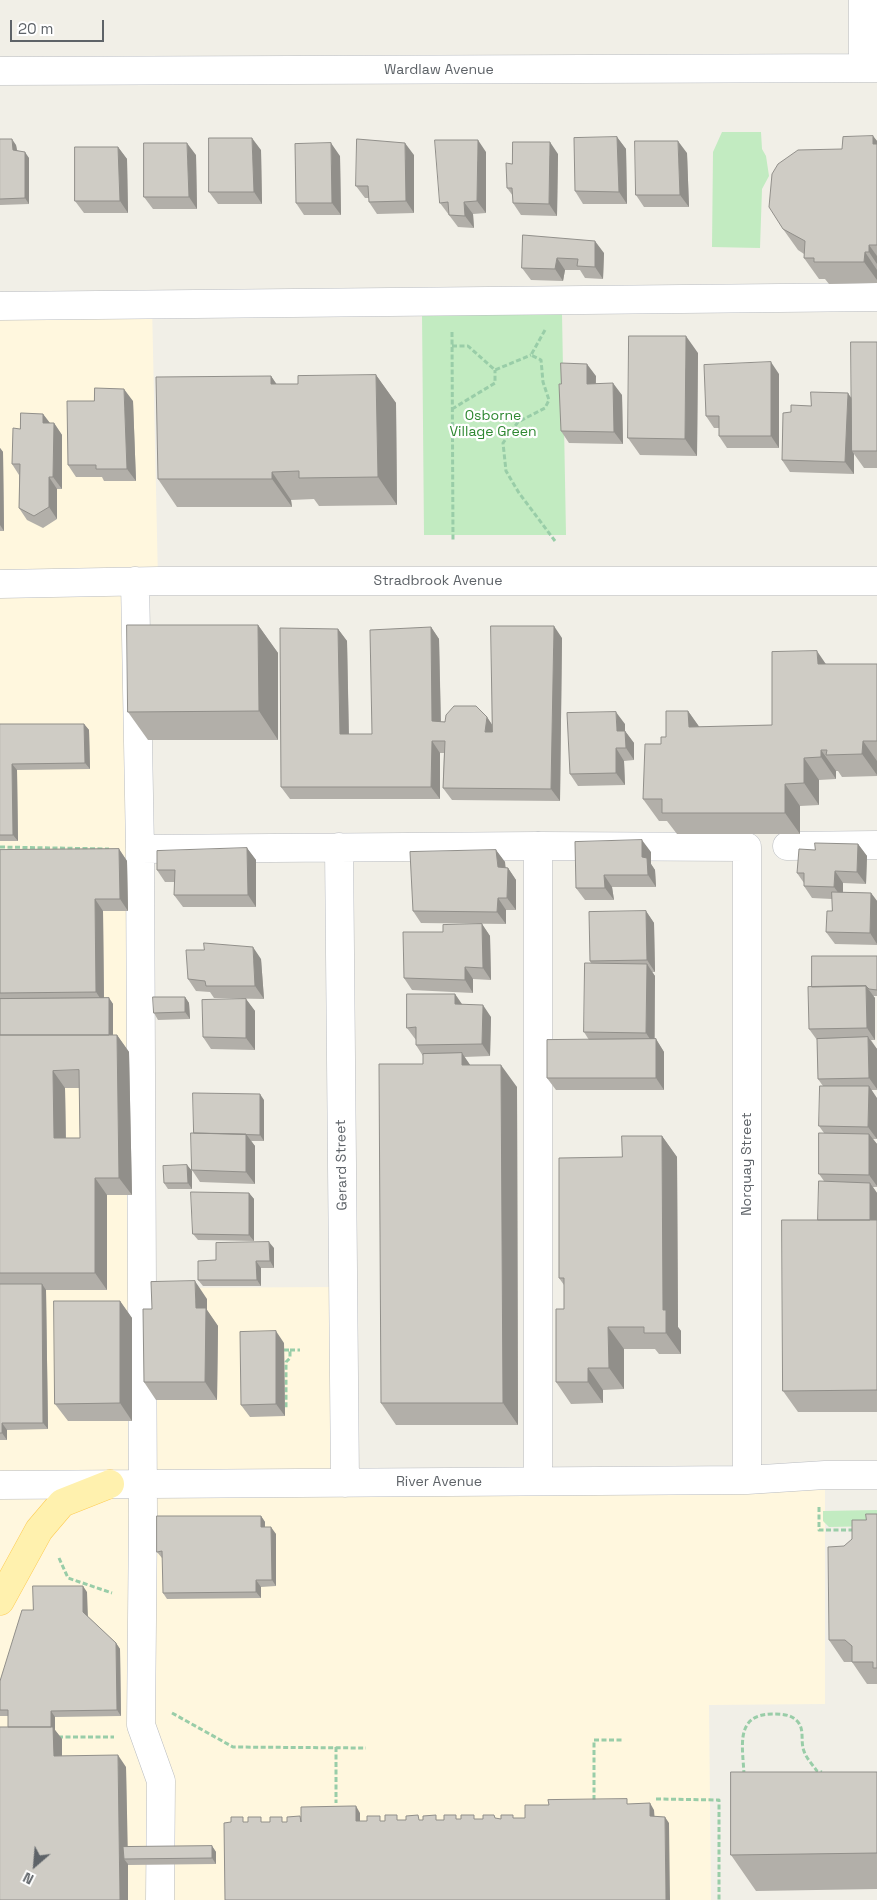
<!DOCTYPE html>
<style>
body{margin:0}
#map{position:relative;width:877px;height:1900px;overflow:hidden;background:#f1efe7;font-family:"Space Grotesk",sans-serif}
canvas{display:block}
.north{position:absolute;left:10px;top:1840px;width:50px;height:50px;-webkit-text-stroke:4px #fff;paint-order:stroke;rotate:207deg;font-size:14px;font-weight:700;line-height:20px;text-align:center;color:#5e6368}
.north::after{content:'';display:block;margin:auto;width:18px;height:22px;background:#5e6368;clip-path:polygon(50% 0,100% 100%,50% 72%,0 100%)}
.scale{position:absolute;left:10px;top:20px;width:94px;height:22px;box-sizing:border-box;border:2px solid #5e6368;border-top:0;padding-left:6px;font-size:15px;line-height:18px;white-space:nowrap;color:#5e6368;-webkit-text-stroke:4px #fff;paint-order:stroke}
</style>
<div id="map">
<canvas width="877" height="1900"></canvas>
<div class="north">N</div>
<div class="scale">20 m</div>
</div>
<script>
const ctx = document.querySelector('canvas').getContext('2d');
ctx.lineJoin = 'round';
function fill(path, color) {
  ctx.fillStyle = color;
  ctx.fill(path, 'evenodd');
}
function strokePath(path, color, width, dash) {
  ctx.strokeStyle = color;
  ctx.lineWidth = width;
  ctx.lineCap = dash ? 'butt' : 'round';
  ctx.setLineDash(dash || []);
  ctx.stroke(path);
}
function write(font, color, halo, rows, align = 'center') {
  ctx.font = font + ' "Space Grotesk",sans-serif';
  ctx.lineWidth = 4.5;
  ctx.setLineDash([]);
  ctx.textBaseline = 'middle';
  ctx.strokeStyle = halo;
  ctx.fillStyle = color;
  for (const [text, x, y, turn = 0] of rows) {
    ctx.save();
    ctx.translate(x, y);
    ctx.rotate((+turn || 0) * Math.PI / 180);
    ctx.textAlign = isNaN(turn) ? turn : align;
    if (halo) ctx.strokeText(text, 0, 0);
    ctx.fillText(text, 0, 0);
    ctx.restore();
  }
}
fill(new Path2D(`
 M152 305 158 581H135L141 1288 343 1287 345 1482 825 1475V1704L709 1705 711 1900H0V306Z`), '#fff7de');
fill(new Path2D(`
 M722 132H761L762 149 766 156 769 176 762 189 760 248 712 247 713 152Z
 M422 314H562L566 535H424Z
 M877 1510V1526L829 1527 823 1521V1511Z`), '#c2ebc1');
const minor = new Path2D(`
 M863 0V68
 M0 71 877 68
 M0 306 877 297
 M135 581 140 849 143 1515 141 1725 161 1781 160 1900
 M0 584 158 581H877
 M787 846 877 845
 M339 847 345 1483
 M140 849 538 846 747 847V1480
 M538 1481V846
 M0 1485 747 1480 825 1475H877`);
const major = new Path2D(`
 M0 1601 39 1530 62 1503 110 1484`);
strokePath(minor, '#b9bcc1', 29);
strokePath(major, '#fecc53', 29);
strokePath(new Path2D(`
 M545 330 531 355 541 360 543 382 549 400 545 408 518 422 503 443 506 471 519 493 555 541
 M452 332 453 541
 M452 346H468L495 370 531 355
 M452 409 495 383V370
 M0 847 109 849
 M284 1350H290V1358L286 1362V1408H284
 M290 1350H300
 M819 1507V1530H856
 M59 1558 68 1578 112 1593
 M172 1713 233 1747 366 1748
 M58 1737H114
 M336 1747V1803
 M744 1775C743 1747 734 1714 773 1714 782 1714 791 1714 798 1722 804 1729 801 1739 803 1748 805 1757 812 1764 817 1771L822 1772
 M656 1799 719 1800V1900
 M594 1800V1740H622`), '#99cda8', 3, [5, 2.5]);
strokePath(minor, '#fff', 28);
strokePath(major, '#fff1ae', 28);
fill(new Path2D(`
 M873 136 877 141V283L829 284 825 279H819L804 258V254L798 250 783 229 842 149Z
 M617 137 626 149 627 204H583L575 191Z
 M0 139 16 145 17 150 29 158V204L0 205Z
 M118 147 127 159 128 213H84L75 201Z
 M261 150 262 204H218L209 192Z
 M486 152V213L473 214 474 228 458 227 440 203Z
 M687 153 689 207H644L636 195Z
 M558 154 557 216 521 215 513 203V196L507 188 512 164Z
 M196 155 197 209H153L144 197Z
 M414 155V213L377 214 369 202V198H365L356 186Z
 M340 156 341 215H304L296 203Z
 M523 235 604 253 603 279 585 278 580 270H565L563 281 531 280 522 268Z
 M877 342V468H864L854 454V474L790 472 782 460 791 412 811 406 851 398Z
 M698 353 697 456 640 455 628 438Z
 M779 374V448H727L719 436V428H714L706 416Z
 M376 375 396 403 397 505 319 506 314 499 291 500 292 507H177L158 479 271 376 276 384H298Z
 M596 376V383L622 395 623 444 569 443 561 431V384Z
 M133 401 136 481H104L102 477H76L68 465Z
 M43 414 50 423H54L62 435V489H57V519L43 528 27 520 19 508V475L12 464 20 429Z
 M0 448 3 452 4 531H0Z
 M258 625 278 653V740H148L128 712Z
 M431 627 439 639 441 722 487 717 492 725 562 638 560 801 452 800 443 788 444 753H440V799H290L281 787 338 629 347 641 349 734H372Z
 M826 664H877V776L842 777 838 771H836V779L819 780V805L800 806V834H677L667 821H659L643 799 661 744 688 711 699 727 772 725Z
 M0 724H84L89 730 90 769 17 770 18 841H0Z
 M625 724V731L634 743V760L624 761 625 785 578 786 570 774Z
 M858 844 867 856 866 884 843 883V892L871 893 877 901V945L835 944 826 932 832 911V899L812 898 804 886V883L797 873 815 850Z
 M247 848 256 860V907H183L174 895 175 882H165L157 870Z
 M119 849 127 861 128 911H103L104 998H109L113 1004V1035H117L129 1052 132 1195H107V1290H46L48 1429 7 1430V1440H0V850ZM65 1088H79L80 1138H66Z
 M496 850 505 862V867L508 868 516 880V910H506V924L421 923 413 911Z
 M651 852V864L655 870 656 887H612L614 900H585L576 888Z
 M646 911 654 923 655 972H652L655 976V1039H656L664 1052V1090H556L547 1078 589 1040 584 1032 591 963 590 961Z
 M482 924 490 936 491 980 473 979V993L412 990 404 978 443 932Z
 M877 956V996H873L875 998V1040H871L877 1049V1090H871L877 1139H873L877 1144V1187H873L877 1193V1412H798L783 1391 818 1220 824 1181 819 1174 824 1133 819 1126 823 1086 818 1079 817 1040 809 1029 812 987Z
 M261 959 264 999 214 998 210 992 196 991 188 979Z
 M455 994 462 1004 491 1017 490 1056 464 1057 470 1065 517 1087 518 1425H396L381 1403 423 1064V1056L416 1045V1040L407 1028Z
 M185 997 189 1003 190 1019 158 1020 154 1013Z
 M246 999 255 1011V1050L211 1049 203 1037Z
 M264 1100V1141H251L255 1146V1184L200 1182 192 1170 194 1133Z
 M662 1136 677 1157 678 1327 681 1331V1354H659L655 1349H624V1389L603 1390V1403L571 1404 556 1382 564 1309V1285L559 1278 622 1157Z
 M187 1165 192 1171V1189H168L164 1183Z
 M249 1193 254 1199V1241L198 1240 193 1234Z
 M274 1248V1268H261V1286H203L198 1280 216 1260Z
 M207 1299V1310L218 1326 217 1400H156L144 1382 152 1309Z
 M120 1301 132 1318V1421H68L55 1404Z
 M284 1343 285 1416 250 1417 241 1405Z
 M877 1514V1684H867L852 1662H844L829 1640 844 1546 852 1539 866 1520Z
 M261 1516 265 1522V1527L276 1534V1586L261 1587V1598L167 1599 163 1593V1558H162L157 1552Z
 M87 1592V1616L116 1643 120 1649 121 1716 55 1717V1730L62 1739V1756L126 1767 127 1847 212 1846 216 1852V1864L128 1865 8 1716H0V1681L33 1610Z
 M877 1772V1889L756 1891 731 1855Z`), '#b2afa9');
fill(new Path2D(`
 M873 136 877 141V150L873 144Z
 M617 137 626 149 627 204 619 192Z
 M252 138 261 150 262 204 254 192Z
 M12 139 16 145 18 156 13 150Z
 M478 140 486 152V213L477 201Z
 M678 141 687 153 689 207 680 195Z
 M550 142 558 154 557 216 549 204Z
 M187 143 196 155 197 209 189 197Z
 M331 143 340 156 341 215 332 203Z
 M405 143 414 155V213L406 201Z
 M118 147 127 159 128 213 120 201Z
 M25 152 29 158V204L25 198Z
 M464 202 473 214 474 228 465 216Z
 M595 241 604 253 603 279 595 267Z
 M869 245 877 256V264L869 252Z
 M865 252 877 270V280L864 262Z
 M557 258 565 270 563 281 555 269Z
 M686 336 698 353 697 456 685 439Z
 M771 362 779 374V448L771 436Z
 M587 364 596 376 595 396 587 384Z
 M376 375 396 403 397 505 378 477Z
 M271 376 291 405 271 384Z
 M613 383 622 395 623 444 614 432Z
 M124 389 133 401 136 481 127 469Z
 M848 393 856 405 852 451 854 454V474L845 462Z
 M43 414 52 426 43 423Z
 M54 423 62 435V489L53 477Z
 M0 448 3 452 4 531 0 525Z
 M272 472 291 500 292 507 272 479Z
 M49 477 57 489V519L49 507Z
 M258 625 278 653V740L259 711Z
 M554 626 562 638 560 801 551 789Z
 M431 627 439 639 441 733 432 721Z
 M338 629 347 641 349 746 340 734Z
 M817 651 832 673 818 664Z
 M688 711 703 732 689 727Z
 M616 712 625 724V743L617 731Z
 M487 717 495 729 494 744 485 732Z
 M84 724 89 730 90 769 85 763Z
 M625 731 634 743V760L626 748Z
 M432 741 440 753V799L431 787Z
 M863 741 877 761V775L862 754Z
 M616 748 624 761 625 785 616 773Z
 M821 750 836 771V779L821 757Z
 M804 758 819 780V805L804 783Z
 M12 764 17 770 18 841 13 835Z
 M785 784 800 806V834L785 813Z
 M642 840 651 852V864L655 870 656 887 648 875 642 857Z
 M858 844 867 856 866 884 857 872Z
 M247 848 256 860V907L248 895Z
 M119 849 127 861 128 911 120 899Z
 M496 850 505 862 507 879 498 867Z
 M508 868 516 880V910L507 898Z
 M835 871 843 883V899L834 887Z
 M604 875 612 887 614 900 605 888Z
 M871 893 877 901V944L870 933Z
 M498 898 506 910V924L497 912Z
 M95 899 103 911 104 1004 96 992Z
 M646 911 654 923 655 972 647 960Z
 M482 924 490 936 491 980 483 968Z
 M253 947 261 959 264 999 255 986Z
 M647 964 655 976 654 1045 646 1033Z
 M465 967 473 979V993L465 980Z
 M866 986 875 998V1040L867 1028Z
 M455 994 463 1006 455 1004Z
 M185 997 189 1003 190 1019 185 1012Z
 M109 998 113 1004V1052L109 1046Z
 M246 999 255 1011V1050L246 1038Z
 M483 1005 491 1017 490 1056 482 1044Z
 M117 1035 129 1052 132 1195 119 1178Z
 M868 1037 877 1049V1089L869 1078Z
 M656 1039 664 1052V1090L656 1078Z
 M462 1053 477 1075 462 1065Z
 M501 1065 517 1087 518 1425 503 1403Z
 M53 1071 65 1088 66 1156 54 1138Z
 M869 1086 877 1098V1139L868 1127Z
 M260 1094 264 1100V1141L260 1135Z
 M246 1134 255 1146V1184L246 1172Z
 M869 1134 877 1144V1186L869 1175Z
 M662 1136 677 1157 678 1327 681 1331V1354L666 1333 663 1310Z
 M187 1165 192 1171V1189L188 1183Z
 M95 1178 107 1195V1290L95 1273Z
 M870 1183 877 1193V1234L869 1223Z
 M249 1193 254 1199V1241L249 1235Z
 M269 1242 274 1248V1268L270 1261Z
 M256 1261 261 1268V1286L257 1280Z
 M195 1281 207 1299V1310L218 1326 217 1400 205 1382 196 1308Z
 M42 1284 46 1290 48 1429 43 1423Z
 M120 1301 132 1318V1421L120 1403Z
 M608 1327 624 1349V1389L609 1368Z
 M276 1331 284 1343 285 1416 276 1404Z
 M588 1368 603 1390V1403L588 1382Z
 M2 1423 7 1430V1440L2 1433Z
 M261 1516 265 1522V1534L261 1527Z
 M271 1527 276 1534V1586L272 1580Z
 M256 1580 261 1587V1598L256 1592Z
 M83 1586 87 1592 88 1618 83 1612Z
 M116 1643 120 1649 121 1716 117 1710Z
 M51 1711 55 1717V1730L62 1739V1768L54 1756 51 1729Z
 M118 1755 126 1767 128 1859H124L128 1864V1900H120Z
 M650 1803 654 1810 655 1823 650 1816Z
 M356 1806 360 1813V1827L356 1821Z
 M665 1817 669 1823 670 1900H666Z
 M212 1846 216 1852V1864L212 1858Z`), '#918f8a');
const building = new Path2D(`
 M873 136V144H877V245H869V252H865L864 262H814V258H804L805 241 783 229 769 207 772 174 778 164 798 150 842 149 843 137Z
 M617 137 619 192 575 191 574 138Z
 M209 138H252L254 192H209Z
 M0 139H12L13 150 25 152V198L0 199Z
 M357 139 405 143 406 201 369 202 368 186H356Z
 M435 140H478L477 201 464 202 465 216 449 215 448 202 440 203Z
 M635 141H678L680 195H636Z
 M513 142H550L549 204 513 203 512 188H507L506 163 512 164Z
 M144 143H187L189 197H144Z
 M331 143 332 203H296L295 144Z
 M75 147H118L120 201H75Z
 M523 235 595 241V267L577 266 578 259 557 258 555 269 522 268Z
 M629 336H686L685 439 628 438Z
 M851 342H877V451H852Z
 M771 362V436H719V416H706L704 365Z
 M561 363 587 364V384L613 383 614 432 561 431 559 384H561Z
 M376 375 378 477 299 478V471L272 472V479H158L156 377 271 376V384H298V376Z
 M95 388 124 389 127 469H96V465H68L67 401H94Z
 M811 392 848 393 845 462 782 460 783 413 791 412V405L811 406Z
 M21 413 43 414V423H54L53 477H49V507L34 516 19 508 20 464H12L13 428 20 429Z
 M127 625H258L259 711 128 712Z
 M491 626H554L551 789 443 788 445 741H432L431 787H281L280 628 338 629 340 734H372L370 630 431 627 432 721 445 722 446 715 454 706H476L487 717 485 732H492Z
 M817 651 818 664H877V741H863L862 754 826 755 827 750H821V757L804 758V783L785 784V813H662V799H643L645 744H661V737H666V711H688L689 727 772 725V652Z
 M616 712 617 731H625L626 748H616V773L570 774 567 713Z
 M0 724H84L85 763 12 764 13 835H0Z
 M642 840V857L647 858 648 875H604L605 888H576L575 842Z
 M815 843 858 844 857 872 835 871 834 887 804 886V873H797L799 849 815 850Z
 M247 848 248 895H174L175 870H157V851Z
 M119 849 120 899H95L96 992 0 993V850Z
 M496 850 498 867 508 868 507 898H498L497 912 413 911 410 852Z
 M832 892 871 893 870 933 826 932 827 911H832Z
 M646 911 647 960 590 961 589 912Z
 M482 924 483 968 465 967V980L404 978 403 932H443V925Z
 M204 943 253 947 255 986H206L205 981 188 979 186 950H204Z
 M812 956H877V990L869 989 866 986 812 987Z
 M585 963 647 964 646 1033 584 1032Z
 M866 986 867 1028 809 1029 808 987Z
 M407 994H455V1004L483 1005 482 1044 416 1045V1027L407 1028Z
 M153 997H185V1012L154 1013Z
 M109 998V1035H0V999Z
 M246 999V1038L203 1037 202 1000Z
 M0 1035H117L119 1178H95V1273H0ZM79 1070 80 1138H54L53 1071Z
 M868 1037 869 1078 818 1079 817 1039Z
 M656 1039V1078H547V1040Z
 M462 1053V1065H501L503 1403H381L379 1064H423V1054Z
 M820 1086H869L868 1127 819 1126Z
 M193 1093 260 1094V1135L194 1133Z
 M191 1133 246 1134V1172L192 1170Z
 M819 1133 869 1134V1175L819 1174Z
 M622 1136H662L663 1310H666V1333H644V1327H608L609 1368H588V1382H556V1309H564V1278H559V1158L622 1157Z
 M187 1165 188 1183H164L163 1166Z
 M819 1181 870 1183V1220H818Z
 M191 1192 249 1193V1235L193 1234Z
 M782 1220H877V1390L783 1391Z
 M269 1242 270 1261H256L257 1280H198V1261L216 1260V1243Z
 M195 1281 196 1308H206L205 1382H144L143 1309H152L151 1282Z
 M0 1284H42L43 1423H2V1433H0Z
 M54 1301H120V1403L55 1404Z
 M276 1331V1404L241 1405 240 1332Z
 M866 1514H877V1668H873V1662H852V1646L845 1640H829L828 1547 844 1546 852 1539V1520H866Z
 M157 1516H261V1527H271L272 1580H256V1592L163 1593 162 1551 157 1552Z
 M33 1586H83V1612L116 1643 117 1710 51 1711V1727H8V1710H0V1681L22 1610H33Z
 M0 1727H53L54 1756 118 1755 120 1900H0Z
 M731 1772H877V1853L731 1855Z
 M627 1799V1804L650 1803V1816L665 1817 666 1900H225L224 1823 231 1822V1817H243V1822H248V1817H261V1822H270V1817H282V1822H287V1817L300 1816 301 1822V1807L352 1806H356V1821H367V1816H380V1821H385V1815H397V1820H406V1816L418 1815 419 1820H423V1816L436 1815V1820H444V1815H456V1819H461V1815H474V1819H483V1815H494L495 1818 501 1819V1815H513V1818H525V1805H549L548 1800Z
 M212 1846V1858L124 1859 123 1847Z`);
fill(building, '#cfccc5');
strokePath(building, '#918f8a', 1);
write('14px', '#5e6368', '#fff', [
 ["Wardlaw Avenue",439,70],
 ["Stradbrook Avenue",438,581],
 ["Norquay Street",747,1164,-90],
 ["Gerard Street",342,1165,-91],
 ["River Avenue",439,1482]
]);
write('14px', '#2e8731', '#fff', [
 ["Osborne",493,416],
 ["Village Green",493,432]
]);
</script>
